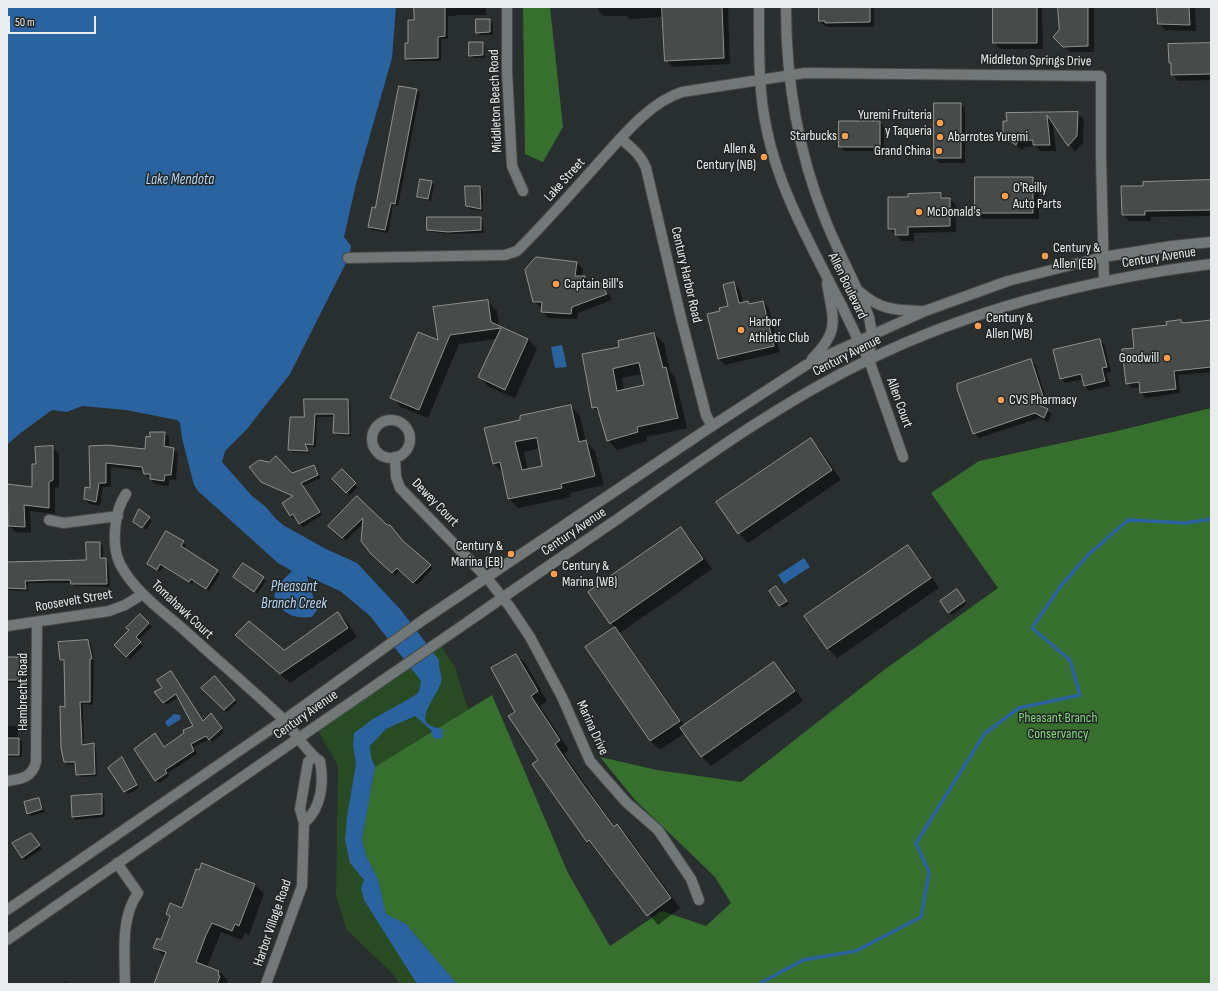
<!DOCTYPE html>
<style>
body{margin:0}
#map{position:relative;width:1218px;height:991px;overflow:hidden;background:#292f2f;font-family:"Sofia Sans Condensed",sans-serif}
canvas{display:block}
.frame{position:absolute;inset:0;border:8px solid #eaeded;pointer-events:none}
.scale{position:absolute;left:8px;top:16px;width:88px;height:18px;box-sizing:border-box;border:2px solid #eaeded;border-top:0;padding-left:5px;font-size:12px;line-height:14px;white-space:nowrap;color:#eaeded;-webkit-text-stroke:3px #202525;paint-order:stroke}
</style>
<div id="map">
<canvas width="1218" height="991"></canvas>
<div class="frame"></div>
<div class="scale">50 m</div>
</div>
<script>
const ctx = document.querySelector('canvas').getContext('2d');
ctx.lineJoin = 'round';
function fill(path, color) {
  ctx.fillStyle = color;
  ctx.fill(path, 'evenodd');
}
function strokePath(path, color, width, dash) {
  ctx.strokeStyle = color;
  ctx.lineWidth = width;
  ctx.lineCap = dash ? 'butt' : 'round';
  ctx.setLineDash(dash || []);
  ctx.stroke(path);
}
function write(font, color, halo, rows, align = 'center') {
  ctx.font = font + ' "Sofia Sans Condensed",sans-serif';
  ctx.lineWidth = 3;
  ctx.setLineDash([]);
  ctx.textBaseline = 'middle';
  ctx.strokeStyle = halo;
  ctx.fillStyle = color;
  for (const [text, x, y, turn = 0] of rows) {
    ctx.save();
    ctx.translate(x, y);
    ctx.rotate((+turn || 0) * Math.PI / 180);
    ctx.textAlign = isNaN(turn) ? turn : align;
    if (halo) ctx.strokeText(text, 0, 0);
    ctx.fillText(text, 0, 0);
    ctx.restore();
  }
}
fill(new Path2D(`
 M438 642 455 667 525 894 639 984H400L393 974 347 930 336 896 338 766 315 725Z`), '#284b23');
fill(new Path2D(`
 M523 7H550L563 127 543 162 525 154Z
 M1211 408V984H457L406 924 386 914 378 879 366 856 362 839 375 767 492 695 568 873 610 946 662 911 706 926 731 903 715 877 635 800 600 757 657 770 741 782 884 670 998 588 931 493 979 461 1117 431Z`), '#376f2f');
fill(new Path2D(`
 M7 7H396L392 58 356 184 344 237 351 246 349 257 290 374 247 429 225 451 222 462 252 496 266 507 275 518 283 525 326 549 357 563 400 609 439 660C438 668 443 675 441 682 439 693 418 715 428 724 433 728 438 727 443 730L442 739 433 738 431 730 415 716 386 729 370 746 371 757 375 767 362 839 366 856 378 879 386 914 406 924 457 984H417L364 900 361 888 364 880 350 863 345 840 347 817 356 764 353 745 354 733 373 719 414 696 419 692 421 681 370 616 340 591 307 576 317 610 312 617C293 619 282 614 274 596L279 584 292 571 278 563 198 491 194 485 182 438 180 423 177 420 126 410 82 406 67 412 52 410 18 435 7 445Z
 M562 345 567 367 555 368 551 347Z
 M804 558 810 567 784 584 778 575Z
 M174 714 180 715 181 719 168 727 165 722Z`), '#2a639f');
fill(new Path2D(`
 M415 7H486V15H455V16H448V39H441V61H409L406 58 415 21Z
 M598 7H728L730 64 672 67 666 60 664 17 630 19 627 16H604L598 10Z
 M820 7H874V27H831L825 26 820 21Z
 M994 7H1042L1043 49H1000L994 43Z
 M1059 7H1094V52H1071L1060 44Z
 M1158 7H1195L1196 31 1165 30 1159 23Z
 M490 20 493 23V35H480L477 32Z
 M482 43 485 46V58H473L470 55Z
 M1211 44V80L1178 81 1172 74V65L1170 63Z
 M400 87 417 90 420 93 398 206 393 205 388 233 372 230 369 227 376 209Z
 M935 104H960L965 108V163H940L935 158Z
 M1077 113 1084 119 1083 143 1075 152 1053 122 1056 151H1040L1036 146 1025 147 1022 150 1004 135 1008 121 1007 114Z
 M880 122 884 127V151H845L840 146Z
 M1032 178 1039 184V219H982L976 212Z
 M431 182 434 185 431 201 421 199 418 197Z
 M1211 182V216L1151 217V221H1129L1123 215Z
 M466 187H480L483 190V211L470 209 467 206Z
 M941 194 945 199H950L956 205V232L914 233V241H902L889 229 909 198Z
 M480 219 483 222 484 233 451 234 431 232 428 229Z
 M577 263 583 269 582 277H585L591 284 590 287 600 283 606 290 612 300 578 313 577 319 548 318 542 311V308L534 302Z
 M734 283 740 290 743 303 748 302 751 305 763 302 769 308 780 352 725 365 719 359Z
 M487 301 497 311 499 327 528 339 537 349 515 398 489 387 480 377 497 339 459 344 428 418 401 407 392 397 439 342Z
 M1180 321 1183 323 1211 321V372L1178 375 1180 393 1146 398 1141 393 1140 387 1132 388 1127 383 1135 348 1168 326Z
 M654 334 664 343 670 372 675 377 687 428 646 437 647 441 617 450 608 440 600 415 593 407 620 347ZM642 374 645 385 624 390 622 378Z
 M1099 340 1104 344 1111 372 1106 373 1110 386 1089 391 1085 386 1083 379 1066 383 1061 379Z
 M1030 360 1035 364 1047 401 1044 408 1052 414 1048 422 1040 418 979 438 974 433Z
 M347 400 350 403 351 436 337 435 334 433 335 417H317L316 447 306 446 309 453 292 452 289 449 305 418Z
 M571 406 580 416 586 442 595 451 604 485 570 493 571 497 518 508 509 499 503 473 493 463 522 421ZM540 448 543 466 528 470 524 452Z
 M165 433 169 438V448L173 449 178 453 176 480 169 479V486L155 484 145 474 144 471 111 467V487H103L100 506 89 504 85 499 91 489 90 447 145 450 151 438Z
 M810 440 820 449 841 480 748 543 739 533Z
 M52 447 59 454V487L55 488V514L30 511 31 533 16 532 9 526 7 485 33 488 37 465Z
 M313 466 321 478 303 486 322 515 303 527 295 517 293 518 290 515 294 497 265 484 262 481 292 474Z
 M342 470 358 487 350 495 333 479Z
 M357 498 433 568 417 585 401 570 395 575 372 553 364 523 346 540 332 529Z
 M139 511 152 521 146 530 134 522Z
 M681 528 690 538 712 569 620 633 685 726 774 663 784 673 803 701 711 766 702 757 685 733 660 750 650 741 587 648 616 628 611 623Z
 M183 542 186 545 184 549 220 574 209 591 194 581 192 584 164 566 160 572 148 564Z
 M100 543 103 546V559L108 562 110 587 74 586 72 583H28V591L7 590V563L86 561Z
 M908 546 917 556 939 588 837 658 828 648Z
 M234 577 263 578 266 581 257 594Z
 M776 588 789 604 782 608 770 592Z
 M957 590 967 604 952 615 949 612Z
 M337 613 347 622 357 637 290 683 236 635 283 651Z
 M140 616 152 627 138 640 143 646 130 659 116 645 130 630Z
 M88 641 91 644 94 662 93 705 83 704 84 746 93 745 96 747 97 776 80 777 77 774 76 764 68 765 65 762V663L61 660 59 643Z
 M516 655 526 664 547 701 540 706 569 750 564 754 615 827 617 826 627 835 680 908 658 925 588 841 539 760 517 712Z
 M7 658H21L24 661 23 683 7 682Z
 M171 672 203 722 214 717 224 732 213 742 209 739 194 747 197 754 168 773 169 776 159 783 156 780 155 734 164 747 194 726 179 697 166 705 164 702V689Z
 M218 680 237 703 227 712 203 689Z
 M7 726H15L18 729V739L22 741V757H7Z
 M122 759 139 788 128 794 125 791Z
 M101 795 104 798 105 817 76 820 73 817Z
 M38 799 41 802 45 812 31 816 28 814Z
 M34 837 42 849 25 860 22 858Z
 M203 864 255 884 264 894 249 935 245 933 242 940 221 932 207 967 219 971 228 981 227 984H154L165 957 154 947 162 941 171 918 167 914 183 909Z
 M66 981 70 984H63Z`), '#0007');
strokePath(new Path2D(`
 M759 984 803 960 856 951 921 917 929 872 916 843 985 733 1019 708 1080 695 1070 660 1032 628 1060 587 1088 555 1128 520 1186 523 1211 519`), '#2a639f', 3.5);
const building = new Path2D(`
 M414 7H445V36L438 37V58L405 59V43H408V20H414Z
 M662 7H722L724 58 665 61Z
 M819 7H870V22L825 23V21H819Z
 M993 7H1037V43H993Z
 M1058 7H1088V46L1063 47 1053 37 1059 30Z
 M1157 7H1189L1190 25 1158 24Z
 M476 19H490V32L476 33Z
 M469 42H483V55L469 56Z
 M1211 43V74L1171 75V63H1169L1168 44Z
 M399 86 417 89 395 204 391 203 385 230 368 227 372 207 375 208Z
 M934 103H961V158H934Z
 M1078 112 1077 136 1068 146 1047 115 1050 145H1033V140L1018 141 1016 145 1003 136V121H1007L1006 113Z
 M839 121H880V147H839Z
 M975 177H1033V213H975Z
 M420 179 432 181 428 199 417 197Z
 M1211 180V210L1145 211V215H1122L1121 186H1143V182Z
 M465 186H480L481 209 466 206Z
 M941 193V198H950V226L908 227V235H895V229H888V197H908V194Z
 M427 217H481V230L448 232 427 230Z
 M536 257 577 262 575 276H585L583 289 600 282 607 294 572 307 571 314 541 312 542 302H533L525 270Z
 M734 282 739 303 748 301 749 304 763 301 774 346 718 359 707 314 720 311 719 308 728 306 723 285Z
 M488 300 491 322 528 339 505 390 478 377 501 328 450 335 419 410 390 398 418 332 438 340 433 307Z
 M1181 320V322L1184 323 1211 320V367L1174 371 1176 389 1140 393 1139 382 1126 384 1122 349 1134 348 1132 329 1167 325 1166 322Z
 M654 333 663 368 666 367 678 418 637 427 638 432 607 441 597 407 592 408 582 354 619 347 618 341ZM639 363 644 385 617 391 613 369Z
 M1100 339 1107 367 1102 368 1105 381 1084 386 1081 374 1060 379 1053 350Z
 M1031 359 1043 396 1039 405 1048 409 1044 418 1035 413 973 434 957 389V384Z
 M304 399H348L349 434 333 433 334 414H315L313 445 305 444 308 451 288 450 290 417H304Z
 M571 405 579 442 586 440 595 476 561 484 562 488 508 499 500 462 493 464 484 428 520 420V416ZM537 438 542 466 522 470 515 442Z
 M150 432H165L164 446 174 448 171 475H165L164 481 150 479V474H144L142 467 106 463V483H99L96 502 84 499 85 487 90 488 89 446 107 445 145 449 146 436 150 437Z
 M811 438 832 470 738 534 716 502Z
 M53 446V480L49 482V508L24 505 25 527 8 526 7 484 32 487V464H36L35 447Z
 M276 456 292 473 314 465 318 475 301 483 320 512 299 524 293 514 290 516 282 503 293 496 261 482 249 467 259 460 269 462Z
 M342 469 356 483 346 493 332 479Z
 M357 496 387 525H390L403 541 431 565 413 583 397 568 392 573 371 554 361 541 363 518 342 538 328 526Z
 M139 509 150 517 142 528 133 522Z
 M681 527 703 559 610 624 588 592Z
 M166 531 184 541 181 546 218 570 206 589 191 579 189 582 160 564 157 570 147 564Z
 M86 542H100V558H106L107 584H71L70 580H51L25 581 26 589 7 588V562L86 560Z
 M908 545 931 578 827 649 804 616Z
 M243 563 264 577 254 592 233 577Z
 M776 586 787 601 779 606 769 591Z
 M957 589 965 601 948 613 940 601Z
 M338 612 348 628 280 674 235 635 249 621 284 650Z
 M140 614 149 623 136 637 141 642 126 657 114 645 129 630 126 628Z
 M615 627 680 721 650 741 585 647Z
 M88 640 92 659H90V702H80L82 745 94 743 95 774 76 775 75 762H64L61 748 60 706 65 707 64 660H60L58 642Z
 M516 654 538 691 531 696 560 740 555 744 581 782 614 827 617 824 671 898 647 916 589 840 587 842 532 764 538 760 508 716 515 712 491 668Z
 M7 657H21V680H7Z
 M774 662 795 691 701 757 680 728Z
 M171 671 203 721 211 713 222 728 209 740 206 736 191 744 194 751 165 770 167 773 155 781 134 749 155 733 164 747 184 733 183 730 193 726 176 694 163 703 154 692 162 688 157 680Z
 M215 676 235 700 224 710 201 688Z
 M7 738H19V755H7Z
 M122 757 137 785 124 792 108 768Z
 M102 794V814L72 817 71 796Z
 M39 798 42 809 27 814 24 802Z
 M31 833 40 845 22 858 12 843Z
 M202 863 255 884 239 926 235 924 232 931 212 923 206 935 196 962 219 971 218 975 220 976 217 984H154L166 952 153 948 157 938 161 940 170 916 166 914 170 903 182 908 196 869 199 870Z`);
fill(building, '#474c4a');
strokePath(building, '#8d9390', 1);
const minor = new Path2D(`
 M507 7V71L512 166 523 191
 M621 139C631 147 641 155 646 168L681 318 706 415 712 426
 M348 258 505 255 517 251C543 225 568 197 592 170 617 143 647 103 682 92L805 73 1101 76V158L1104 280
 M869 360 903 457
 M372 439a19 19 0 1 1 38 0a19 19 0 1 1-38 0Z
 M395 457 396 477 400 488 487 578 510 607 530 637 562 697 590 761 626 802 658 830 691 879 699 900
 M126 494C114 511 111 546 120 564 134 591 161 610 183 629 216 659 250 688 282 718 295 731 306 752 320 761 324 782 322 808 304 823
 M49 520 64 523 118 516
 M7 626 109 611 125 605 143 594
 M7 781C21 779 32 778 36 762L37 622
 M117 863 138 893C120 918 125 955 125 984
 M266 984 302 886 304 823 300 809 308 762 313 756`);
const secondary = new Path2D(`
 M759 7C759 48 758 91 767 131 779 189 810 243 836 295 848 316 856 339 869 360
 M786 7C786 79 798 152 825 219 838 252 856 284 869 317L872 334 869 360
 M860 292C880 310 895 310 921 311
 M812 359C841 329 833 321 827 283
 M7 910 284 720 423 620 712 426 806 365 925 311 1008 281 1103 257 1172 246 1211 242
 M7 940C160 833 315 727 469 621 519 586 569 552 619 518 700 461 779 403 868 360 976 307 1092 279 1211 264`);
strokePath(minor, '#464a4a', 12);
strokePath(secondary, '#464a4a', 12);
strokePath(minor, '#717877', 10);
strokePath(secondary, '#717877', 10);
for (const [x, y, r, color] of [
 [940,123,4,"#fb9e50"],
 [845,136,4,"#fb9e50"],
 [940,137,4,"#fb9e50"],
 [939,151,4,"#fb9e50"],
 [764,157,4,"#fb9e50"],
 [1005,196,4,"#fb9e50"],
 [919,212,4,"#fb9e50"],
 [1045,256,4,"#fb9e50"],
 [556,284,4,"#fb9e50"],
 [978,326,4,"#fb9e50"],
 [741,330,4,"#fb9e50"],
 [1167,358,4,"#fb9e50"],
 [1001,400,4,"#fb9e50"],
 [511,554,4,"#fb9e50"],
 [554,574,4,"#fb9e50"]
]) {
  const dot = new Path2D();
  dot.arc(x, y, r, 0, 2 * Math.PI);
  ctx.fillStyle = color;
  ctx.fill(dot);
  strokePath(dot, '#202525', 1.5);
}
write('14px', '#eaeded', '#202525', [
 ["Middleton Springs Drive",1036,61,1],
 ["Middleton Beach Road",496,101,-92],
 ["Lake Street",565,180,-48],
 ["Century Avenue",1159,258,-9],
 ["Century Harbor Road",686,275,77],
 ["Allen Boulevard",847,286,64],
 ["Century Avenue",847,356,-27],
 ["Allen Court",899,403,70],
 ["Dewey Court",435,503,46],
 ["Century Avenue",574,532,-34],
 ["Roosevelt Street",74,601,-10],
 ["Tomahawk Court",182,610,43],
 ["Hambrecht Road",23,692,-90],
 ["Century Avenue",306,715,-35],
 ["Marina Drive",592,728,65],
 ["Harbor Village Road",273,923,-71]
]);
write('14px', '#eaeded', '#202525', [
 ["Yuremi Fruiteria",932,115,"right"],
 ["y Taqueria",932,131,"right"],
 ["Starbucks",837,136,"right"],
 ["Abarrotes Yuremi",948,137],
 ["Allen &",756,149,"right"],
 ["Century (NB)",756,165,"right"],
 ["Grand China",931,151,"right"],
 ["O'Reilly",1013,188],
 ["Auto Parts",1013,204],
 ["McDonald's",927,212],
 ["Century &",1053,248],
 ["Allen (EB)",1053,264],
 ["Captain Bill's",564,284],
 ["Century &",986,318],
 ["Allen (WB)",986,334],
 ["Harbor",749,322],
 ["Athletic Club",749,338],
 ["Goodwill",1159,358,"right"],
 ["CVS Pharmacy",1009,400],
 ["Century &",503,546,"right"],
 ["Marina (EB)",503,562,"right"],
 ["Century &",562,566],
 ["Marina (WB)",562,582]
], 'left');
write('14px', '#8ad87f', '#202525', [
 ["Pheasant Branch",1058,718],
 ["Conservancy",1058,734]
]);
write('italic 15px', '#b8d6f8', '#202525', [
 ["Lake Mendota",180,180],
 ["Pheasant",294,587],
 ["Branch Creek",294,604]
]);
</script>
